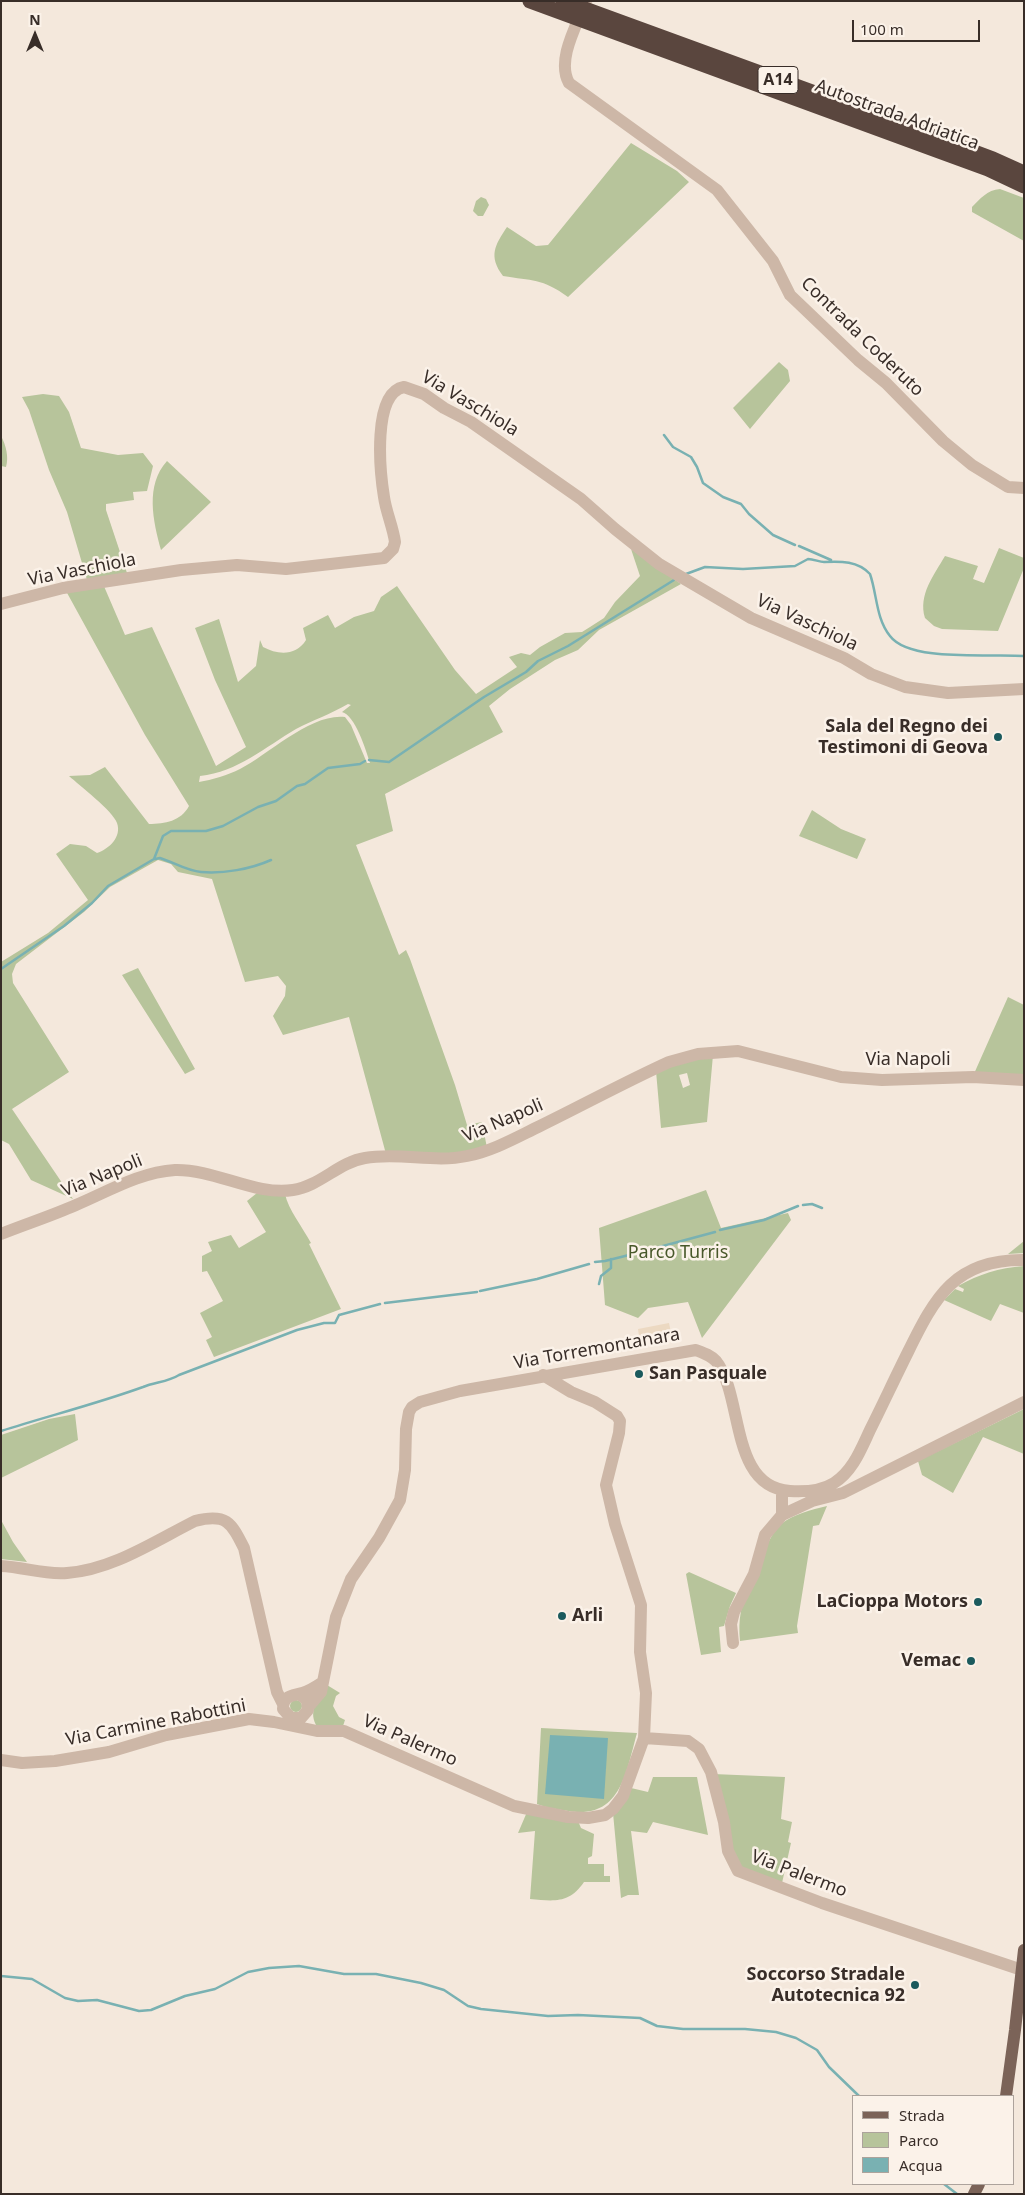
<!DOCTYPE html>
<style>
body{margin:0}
#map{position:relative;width:1025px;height:2195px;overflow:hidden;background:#f4e8dc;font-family:"Noto Sans",sans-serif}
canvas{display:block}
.frame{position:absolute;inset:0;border:2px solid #382d28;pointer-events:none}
.legend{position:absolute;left:852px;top:2095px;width:162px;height:90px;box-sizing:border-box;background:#fbf2e9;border:1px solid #ada39c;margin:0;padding:6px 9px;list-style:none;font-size:15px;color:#382d28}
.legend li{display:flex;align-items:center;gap:10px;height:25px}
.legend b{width:25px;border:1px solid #ada39c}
.north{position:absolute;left:10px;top:10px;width:50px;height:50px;-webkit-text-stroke:4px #fbf2e9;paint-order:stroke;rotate:0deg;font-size:14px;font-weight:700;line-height:20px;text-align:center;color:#382d28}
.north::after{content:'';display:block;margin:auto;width:18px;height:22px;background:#382d28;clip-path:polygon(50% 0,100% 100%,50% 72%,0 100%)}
.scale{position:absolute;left:852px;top:20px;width:128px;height:22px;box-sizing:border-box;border:2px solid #382d28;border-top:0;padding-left:6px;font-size:15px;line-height:18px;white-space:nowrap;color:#382d28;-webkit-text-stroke:4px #fbf2e9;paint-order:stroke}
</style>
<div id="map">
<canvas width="1025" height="2195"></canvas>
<div class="frame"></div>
<ul class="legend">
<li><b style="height:6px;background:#7b6358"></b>Strada</li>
<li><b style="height:14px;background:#b7c49b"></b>Parco</li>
<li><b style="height:14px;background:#79b1b2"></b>Acqua</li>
</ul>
<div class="north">N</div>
<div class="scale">100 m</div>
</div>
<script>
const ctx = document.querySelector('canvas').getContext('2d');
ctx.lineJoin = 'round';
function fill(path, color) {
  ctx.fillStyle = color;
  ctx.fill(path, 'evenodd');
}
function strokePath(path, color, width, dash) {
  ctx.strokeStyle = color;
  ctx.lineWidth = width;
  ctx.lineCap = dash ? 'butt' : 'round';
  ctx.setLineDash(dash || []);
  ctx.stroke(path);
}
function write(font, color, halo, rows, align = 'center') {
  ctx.font = font + ' "Noto Sans",sans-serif';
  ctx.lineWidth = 5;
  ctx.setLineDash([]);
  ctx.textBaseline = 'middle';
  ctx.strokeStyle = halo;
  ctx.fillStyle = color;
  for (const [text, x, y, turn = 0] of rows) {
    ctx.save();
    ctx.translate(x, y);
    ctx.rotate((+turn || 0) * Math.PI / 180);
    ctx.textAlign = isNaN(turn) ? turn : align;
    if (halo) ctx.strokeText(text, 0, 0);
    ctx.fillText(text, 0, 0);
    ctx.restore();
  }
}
fill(new Path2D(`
 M631 143 677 171 689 182 568 297C542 278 532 281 503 276 488 256 495 245 507 227L536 246 548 245Z
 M1000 189 1024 198V241L972 212V207C980 199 987 190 1000 189Z
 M481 197 486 199 489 205 483 216H478L473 211 476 201Z
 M779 362 788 370 790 381 750 429 733 408Z
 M43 394 59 396 69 412 81 448 118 455 143 453 153 466 147 491 133 492 134 500 106 504V510L127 573 87 580 67 512 49 470 29 410 22 397Z
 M1 436C6 445 9 457 6 467L1 466Z
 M167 461 211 502 161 550C153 521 145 485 167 461Z
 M999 548 1024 558V568L998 631 942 629 934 626 925 618C918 595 934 575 945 556L978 566 973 579 984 583Z
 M631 549 681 584 599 630 578 650 555 660 510 689 489 706 503 732 385 794 393 831 356 845 399 955 406 950 410 959 455 1085 467 1125 482 1122 487 1148 472 1154H386L349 1017 283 1035 273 1016 285 996 286 986 278 976 245 982 212 879 178 872 171 864 158 860 110 887 84 912 16 964 12 974 13 983 69 1072 12 1109 73 1199 31 1180 9 1144 1 1140V962L48 933 88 900 56 854 70 844 86 846 97 853C109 849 122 837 117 823 113 811 79 785 69 776L90 775 105 767 149 824C165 824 181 821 189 806L145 735 66 591 103 584 125 635 152 627 216 766 246 747 215 680 195 628 219 619 238 682 256 666 260 640 263 647C278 655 296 656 306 640L303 628 328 615 335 628 354 617 374 611 381 597 397 586 455 670 476 694 517 667 509 657 521 653 530 655 540 647 565 633 582 632 590 627 604 618 615 602 640 576ZM348 704 351 705 342 712C355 715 366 750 370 763H367L351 725 345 717C311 713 269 754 240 769 228 775 212 780 199 782L200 776C238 772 265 747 296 729 313 720 331 714 348 704Z
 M812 810 841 829 866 839 857 859 799 836Z
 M138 968 190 1060 195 1069 185 1074 122 975Z
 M1008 997 1024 1005V1078L973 1076Z
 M713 1055 707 1122 661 1128 656 1071ZM687 1073 690 1085 683 1088 679 1075Z
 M706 1190 721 1228 788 1213 791 1220 702 1338 688 1302 648 1308 638 1318 605 1305 599 1228Z
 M257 1193 285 1194C288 1209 303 1228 311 1243L309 1244 341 1309 214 1357 206 1340 212 1337 200 1313 223 1301 207 1271 202 1272V1256L212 1251 208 1242 231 1235 239 1248 266 1232 247 1201Z
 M1024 1241V1253L1008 1254Z
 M1024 1266V1313L1000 1304 991 1321 944 1300 955 1289 963 1292 964 1289 958 1286C980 1274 998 1268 1024 1266Z
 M1024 1409V1454L983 1437 953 1493 922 1475 918 1461Z
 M75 1414 78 1440 1 1478V1435L49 1419Z
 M827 1506 819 1525 813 1526 797 1626 798 1633 740 1641C739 1631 739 1621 741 1611 745 1594 768 1534 781 1524 794 1514 811 1510 827 1506Z
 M1 1520 13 1542 27 1562 1 1559Z
 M689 1572 736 1593 730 1606 724 1626 719 1627 721 1652 701 1655 686 1574Z
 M327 1685 340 1693 336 1696 333 1706 339 1717 345 1720 342 1729 316 1725C308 1709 319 1699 327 1685Z
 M290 1706a6 6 0 1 1 12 0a6 6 0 1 1-12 0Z
 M541 1728 637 1733C626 1772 621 1820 568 1811 558 1809 546 1808 537 1804Z
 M713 1774 785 1777 781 1819 792 1822 788 1842 791 1843 782 1883 738 1869Z
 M653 1777H697L708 1835 653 1822 647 1833 631 1831 639 1895H628L621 1898 613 1813 631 1788 648 1792Z
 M527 1812 578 1821 581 1828 594 1834 592 1856 588 1858V1864H604V1876H610V1882H584C569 1904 554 1901 530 1899L535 1831 518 1833Z`), '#b7c49b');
fill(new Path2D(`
 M669 1323 672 1338 640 1344 638 1329Z`), '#ecd9c2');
fill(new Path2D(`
 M550 1735 608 1738 604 1799 545 1794Z`), '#79b1b2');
strokePath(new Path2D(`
 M664 435 673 447 691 457 697 467 703 483 723 497 741 504 749 514 773 535 795 545
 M799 546 831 560
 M686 574 705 567 743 569 795 566 808 559C814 559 819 562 824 562 841 561 858 561 870 574 877 594 876 619 890 636 910 663 993 653 1024 656
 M369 760 389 762 484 697 526 672 538 661 568 646 674 580
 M155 859 160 858C173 862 187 871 201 872 223 874 251 869 271 860
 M1 969 64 926 92 903 108 886 154 859 163 836 171 831H206L223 826 258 807 276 801 297 786 305 784 328 768 360 764 365 761
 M803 1205 812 1204 822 1208
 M720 1230 764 1220 798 1206
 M637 1253 715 1232
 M595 1262 605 1261 633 1254
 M599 1284 601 1276 611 1268V1259
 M480 1291 537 1279 589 1264
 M385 1303 477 1292
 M1 1431C48 1416 96 1404 143 1387 155 1382 168 1382 179 1375L297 1330 324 1323H335L339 1315 380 1304
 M1 1976 32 1979 65 1998 78 2001 97 2000 139 2011 151 2010 185 1996 215 1989 248 1972 269 1968 299 1966 344 1974H376L421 1983 444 1990 468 2006 481 2009 548 2016 578 2015 640 2018 657 2026 683 2029H745L776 2032 796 2038 817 2050 829 2067 859 2096
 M944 2184 957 2194`), '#79b1b2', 2.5);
strokePath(new Path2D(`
 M586 1C577 25 556 60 569 83L717 190 773 261 790 295 858 360 886 383 943 441 972 465 1008 487 1024 488
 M1 604 63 588 181 570 237 565 286 569 384 558 393 549 395 542C393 527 386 512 384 497 380 472 372 393 404 387L424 394 444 408 471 422 581 499 615 529 659 564 751 618 844 658 871 674 905 687 948 693 1024 689
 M1 1234C26 1224 51 1216 76 1205 107 1192 140 1172 175 1170 215 1169 255 1196 293 1190 320 1186 339 1162 365 1158 399 1152 434 1163 467 1156 493 1151 517 1137 540 1126 583 1105 625 1082 669 1062L698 1054 738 1051 841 1077 882 1080 973 1077 1024 1080
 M812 1501 843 1493 1024 1402
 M782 1515 812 1501 811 1494
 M1 1566C24 1567 44 1575 67 1573 112 1570 155 1541 195 1521 226 1513 231 1522 244 1548L277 1692 283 1704
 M733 1643 731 1624 734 1612 754 1574 765 1535 782 1515V1490
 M299 1694 307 1700 308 1710 301 1718H291L283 1709C283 1695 292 1696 302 1693 310 1691 317 1686 323 1682
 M309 1706 321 1692 336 1617 351 1579 379 1538 400 1500 405 1470 406 1429 409 1412 412 1407 420 1402 460 1391 696 1350C704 1353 710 1355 716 1361 744 1396 729 1487 790 1491 805 1492 821 1491 834 1483 853 1471 861 1449 870 1430 883 1404 895 1378 908 1352 935 1297 955 1259 1024 1260
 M644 1738 688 1741 699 1749 711 1772 724 1822 728 1851 738 1871 822 1903 1022 1970
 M1 1760 22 1763 55 1761 109 1752 166 1735 249 1719 274 1722 317 1731H344L514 1806 568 1817 588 1818 605 1815 613 1809 623 1796 644 1738 646 1693 640 1652 641 1605 615 1524 606 1485 619 1433 620 1421 617 1416 595 1402 571 1392 543 1375`), '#cdb7a7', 12);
strokePath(new Path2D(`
 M1006 2096 1015 2030 1024 1950
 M974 2194 979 2184`), '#7b6358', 12);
strokePath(new Path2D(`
 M530 1 936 150 988 169 1024 186
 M563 1 878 116 993 159 1024 173`), '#5a463e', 15);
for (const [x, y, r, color] of [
 [998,737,5,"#1b5a5d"],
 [639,1374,5,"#1b5a5d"],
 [978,1602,5,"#1b5a5d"],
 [562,1616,5,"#1b5a5d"],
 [971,1661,5,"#1b5a5d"],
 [915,1985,5,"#1b5a5d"]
]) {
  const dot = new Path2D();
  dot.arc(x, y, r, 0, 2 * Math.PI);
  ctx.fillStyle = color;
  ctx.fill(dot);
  strokePath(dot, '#fbf2e9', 2);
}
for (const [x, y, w] of [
 [778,80,40]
]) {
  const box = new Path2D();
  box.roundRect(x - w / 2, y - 13.5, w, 27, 4);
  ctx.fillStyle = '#fbf2e9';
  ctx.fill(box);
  strokePath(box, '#382d28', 1);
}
write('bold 16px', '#382d28', null, [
 ["A14",778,80]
]);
write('18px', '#382d28', '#fbf2e9', [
 ["Autostrada Adriatica",897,115,20],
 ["Contrada Coderuto",862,337,44],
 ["Via Vaschiola",470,404,31],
 ["Via Vaschiola",82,570,-11],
 ["Via Vaschiola",807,623,25],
 ["Via Napoli",908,1060],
 ["Via Napoli",503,1121,-23],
 ["Via Napoli",102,1176,-22],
 ["Via Torremontanara",597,1349,-10],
 ["Via Carmine Rabottini",156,1723,-11],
 ["Via Palermo",410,1741,24],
 ["Via Palermo",799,1874,21]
]);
write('bold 18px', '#382d28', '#fbf2e9', [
 ["Sala del Regno dei",988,727],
 ["Testimoni di Geova",988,748],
 ["San Pasquale",649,1374,"left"],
 ["LaCioppa Motors",968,1602],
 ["Arli",572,1616,"left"],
 ["Vemac",961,1661],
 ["Soccorso Stradale",905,1975],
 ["Autotecnica 92",905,1996]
], 'right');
write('18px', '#48582a', '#fbf2e9', [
 ["Parco Turris",678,1253]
]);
</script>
